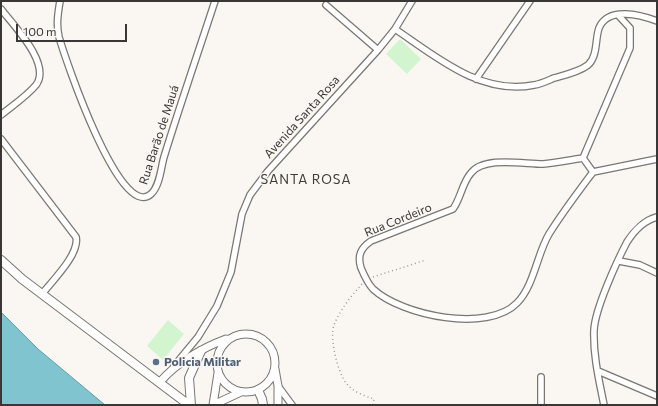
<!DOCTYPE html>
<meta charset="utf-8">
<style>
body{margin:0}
#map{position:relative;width:658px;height:406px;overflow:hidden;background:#faf7f2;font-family:Commissioner,sans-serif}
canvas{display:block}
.frame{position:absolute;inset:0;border:2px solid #393736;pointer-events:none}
.scale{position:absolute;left:16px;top:24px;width:111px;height:18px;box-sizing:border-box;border:2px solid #393736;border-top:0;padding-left:5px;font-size:12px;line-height:14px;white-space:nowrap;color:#393736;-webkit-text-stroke:3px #faf7f2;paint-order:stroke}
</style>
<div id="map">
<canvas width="658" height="406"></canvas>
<div class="frame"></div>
<div class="scale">100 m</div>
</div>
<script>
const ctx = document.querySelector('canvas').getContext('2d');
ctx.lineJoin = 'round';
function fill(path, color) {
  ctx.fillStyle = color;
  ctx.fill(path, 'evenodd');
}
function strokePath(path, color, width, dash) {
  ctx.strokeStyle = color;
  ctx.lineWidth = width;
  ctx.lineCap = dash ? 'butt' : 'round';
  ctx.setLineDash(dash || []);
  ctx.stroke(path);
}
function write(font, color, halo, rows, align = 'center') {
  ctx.font = font + ' Commissioner,sans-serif';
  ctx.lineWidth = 3;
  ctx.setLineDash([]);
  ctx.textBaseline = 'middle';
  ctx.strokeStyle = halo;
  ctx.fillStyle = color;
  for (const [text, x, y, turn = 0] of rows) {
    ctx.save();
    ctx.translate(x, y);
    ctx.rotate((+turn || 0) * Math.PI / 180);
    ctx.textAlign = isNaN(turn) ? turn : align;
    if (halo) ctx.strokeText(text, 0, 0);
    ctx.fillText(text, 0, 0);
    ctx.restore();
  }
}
fill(new Path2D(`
 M400 39 421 59 407 74 386 54Z
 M168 320 184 334 163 360 147 346Z`), '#d2f5d0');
const water = new Path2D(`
 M1 312 38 349 105 405H1Z`);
fill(water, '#80c4d0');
strokePath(water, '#6b9aa2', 1);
const minor = new Path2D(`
 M60 1C58 13 56 25 59 37 65 58 120 222 151 194 160 186 161 167 164 157 180 105 198 53 215 1
 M326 5 378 50
 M1 9C13 25 52 64 36 85 27 96 12 106 1 115
 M395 29C435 56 481 96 534 85 541 84 547 81 554 78 565 75 579 72 588 65 598 56 595 39 599 28 608 6 641 15 657 21
 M476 79 530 1
 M1 139 76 237C80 254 52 281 42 294
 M583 158C569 160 556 163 543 164 523 164 484 156 471 173 462 183 461 198 453 209L371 241C361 248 357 255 361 268 364 275 368 284 373 289 402 316 488 333 517 303 534 286 537 254 549 234 562 213 578 192 593 172L657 159
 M583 158 630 48V28L618 15
 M583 158 593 172
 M619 261 640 265 657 273
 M174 366 198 337 217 306 231 272 242 214 250 195 268 171 378 50 395 29 412 1
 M598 371 657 396
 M541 377V405
 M278 386 292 405
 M604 405C599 380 593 355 594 330 595 309 617 261 627 242 634 231 645 220 657 217`);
const tertiary = new Path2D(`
 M217 363a29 29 0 1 1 58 0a29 29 0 1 1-58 0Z
 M275 369 278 386V405
 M160 382C176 363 202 348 226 339
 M213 405 218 373
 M213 405 241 392`);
const secondary = new Path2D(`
 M1 260 22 279 189 405
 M258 390 262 399 263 405
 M191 405 189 378 201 351`);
strokePath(minor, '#7a7773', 8);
strokePath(tertiary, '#7a7773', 9);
strokePath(secondary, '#7a7773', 10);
strokePath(new Path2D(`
 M373 277 426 260
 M362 284C351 296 340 310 334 325 329 337 338 375 347 384 353 392 365 396 374 399L373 405`), '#9f9c99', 1.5, [1, 3]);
strokePath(minor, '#fff', 5.5);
strokePath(tertiary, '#fff', 7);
strokePath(secondary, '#fff', 8);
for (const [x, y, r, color] of [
 [156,362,4,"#5c6f8a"]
]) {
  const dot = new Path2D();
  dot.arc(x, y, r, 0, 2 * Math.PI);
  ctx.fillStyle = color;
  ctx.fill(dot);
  strokePath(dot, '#faf7f2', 1.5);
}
write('12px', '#393736', '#faf7f2', [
 ["Avenida Santa Rosa",302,117,-48],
 ["Rua Barão de Mauá",159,135,-72],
 ["Rua Cordeiro",398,220,-22]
]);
write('bold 12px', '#4e5e75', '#faf7f2', [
 ["Policia Militar",164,362]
], 'left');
ctx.letterSpacing = '1px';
write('13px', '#3e3c38', '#faf7f2', [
 ["SANTA ROSA",306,180]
]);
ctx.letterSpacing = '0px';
</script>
